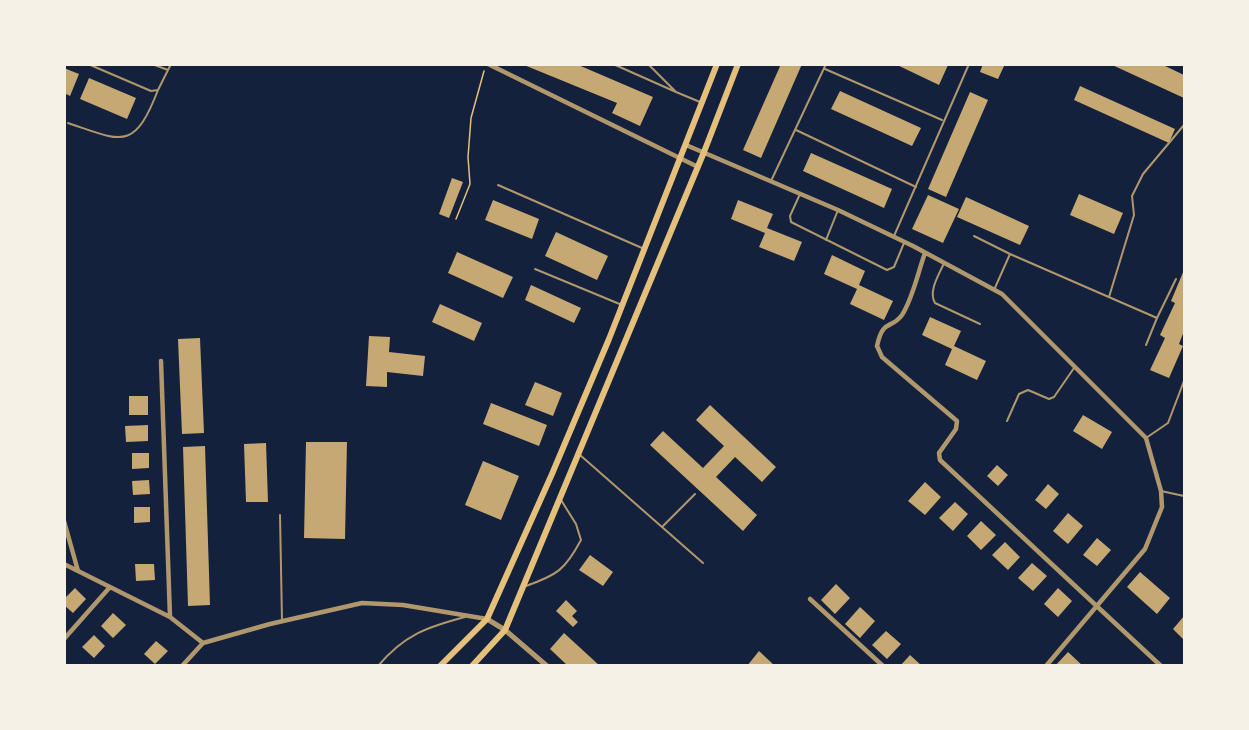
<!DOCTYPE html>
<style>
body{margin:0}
#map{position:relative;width:1249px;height:730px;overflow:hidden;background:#14213d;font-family:Manrope,sans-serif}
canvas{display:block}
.frame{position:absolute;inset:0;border:66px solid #f6f1e7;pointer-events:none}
</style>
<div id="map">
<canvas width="1249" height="730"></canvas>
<div class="frame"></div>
</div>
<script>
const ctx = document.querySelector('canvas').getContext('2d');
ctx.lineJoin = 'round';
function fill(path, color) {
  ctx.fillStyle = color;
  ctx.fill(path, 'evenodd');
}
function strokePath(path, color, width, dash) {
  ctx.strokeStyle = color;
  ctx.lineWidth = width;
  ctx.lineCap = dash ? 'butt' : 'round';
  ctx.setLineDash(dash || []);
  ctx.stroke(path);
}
fill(new Path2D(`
 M576 64 653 97 640 126 612 113 617 103 524 65Z
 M781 64H802L761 158 743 150Z
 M895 64H946L948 65 939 85Z
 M983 64H1005L998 79 980 72Z
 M1110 64H1161L1184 75V98Z
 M64 68 79 74 70 96 64 93Z
 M89 78 136 98 127 119 80 99Z
 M1080 86 1175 129 1169 143 1074 100Z
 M840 91 921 128 912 146 831 109Z
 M970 92 988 100 946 197 928 189Z
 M811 153 892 189 884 208 803 171Z
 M452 178 463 182 449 218 439 214Z
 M1079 194 1123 213 1114 234 1070 215Z
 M928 195 959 209 943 243 912 229Z
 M966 197 1029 226 1020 245 957 217Z
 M493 200 539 219 532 239 485 220Z
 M738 200 773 214 767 228 802 242 794 261 759 247 765 233 731 219Z
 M556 232 608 256 597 280 545 256Z
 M457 252 513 277 503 298 448 273Z
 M832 255 865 271 859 285 893 301 884 320 850 304 857 289 824 274Z
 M1184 270V331L1179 344 1183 346 1169 378 1150 370 1165 338 1160 335 1175 303 1171 301Z
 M531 285 581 308 574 323 525 300Z
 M440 304 482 323 474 341 432 322Z
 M930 317 961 331 954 346 986 361 977 380 945 365 952 349 922 335Z
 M369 336 390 337 389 352 425 356 423 376 387 372V387L366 386Z
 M200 338 204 433 182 434 178 339Z
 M535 382 562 393 553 416 525 405Z
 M129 396H148V415H129Z
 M491 403 547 425 539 446 483 424Z
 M710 405 776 467 762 482 735 457 716 477 757 515 743 531 650 445 663 431 703 468 724 446 696 420Z
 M1083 415 1112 432 1102 449 1073 431Z
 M148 425V441L126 442 125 426Z
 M306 442H347L345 539 304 538Z
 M266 443 268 502H246L244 444Z
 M205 446 210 605 188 606 183 447Z
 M132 453H149V468L132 469Z
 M483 461 519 476 501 520 465 505Z
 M997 465 1008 475 998 486 987 476Z
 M149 480 150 494 133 495 132 481Z
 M925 482 941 497 925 515 908 501Z
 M1048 484 1059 494 1046 509 1035 500Z
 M955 502 968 514 953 531 939 518Z
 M134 507H150V522L134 523Z
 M1068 513 1083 526 1068 544 1053 531Z
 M981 521 996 535 981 550 967 536Z
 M1097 538 1111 550 1097 566 1083 555Z
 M1005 542 1020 557 1008 570 992 555Z
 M590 555 613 572 603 586 579 570Z
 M1032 563 1047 576 1033 591 1018 578Z
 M135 564H154L155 580 136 581Z
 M1140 572 1170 598 1157 614 1127 587Z
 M836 584 850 598 835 614 821 600Z
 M75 588 86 599 73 613 64 605V599Z
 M1058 588 1072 601 1058 617 1044 604Z
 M566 600 577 611 572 616 578 622 573 627 556 611Z
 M860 607 875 621 860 638 845 624Z
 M113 613 126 625 113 638 101 626Z
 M1184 616V640L1173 629Z
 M886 631 901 644 887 659 872 645Z
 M564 633 600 666H568L550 649Z
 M94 635 105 646 94 658 82 647Z
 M156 641 168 651 155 664 144 654Z
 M759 651 775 666H747Z
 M1068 652 1083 666H1055Z
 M910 655 922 666H900Z`), '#c6a872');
strokePath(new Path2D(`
 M456 219 470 184 468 157 471 118 484 71`), '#e5c07b', 1.5);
strokePath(new Path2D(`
 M88 64 151 91 158 90 168 70
 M152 64 168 70 171 64
 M613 64 676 92
 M648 64 676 92 700 102
 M825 69 942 120
 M68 123C122 141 134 152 158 90
 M796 130 916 187
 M771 181 826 64
 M498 185 642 248
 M800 194 790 216 791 222 887 270 894 267 904 243
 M894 236 969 64
 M974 236 1010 254 994 290
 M826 240 838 210
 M1184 251V260
 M1010 254 1157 318 1176 279
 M944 263C939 275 928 291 935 303L980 324
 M535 269 622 305
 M1109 297 1134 215 1132 196 1143 174 1184 125
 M1146 345 1157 318
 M1007 421 1019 394 1028 390 1049 399 1054 397 1074 368
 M1146 438 1168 423 1184 381
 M580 455 703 563
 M1161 491 1184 496
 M280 515 282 621
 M663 526 695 494
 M526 586C557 575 565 570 581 540L576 524 561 500
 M739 665 740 666
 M378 666C404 635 427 627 465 617`), '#b1986c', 2);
strokePath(new Path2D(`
 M488 64 698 167
 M686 145 838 210 913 246 1002 294 1146 438 1161 491 1162 507 1145 549 1046 666
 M925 253C918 272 913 298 902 315 891 330 883 318 877 346L882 357 957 421 956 429 939 453 940 460 1161 666
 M161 361 170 617 203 643 182 666
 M64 521 78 571 110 587 64 639
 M64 564 78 571
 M110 587 170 617
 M810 599 883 666
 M203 643 270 624 362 603 403 605 487 619`), '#b1986c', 4.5);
strokePath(new Path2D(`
 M487 619 505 630 547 666`), '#b1986c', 5);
strokePath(new Path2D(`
 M440 666 487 619 552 474 609 339 717 64
 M472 666 505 630 704 152 738 64`), '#e5c07b', 6);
</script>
